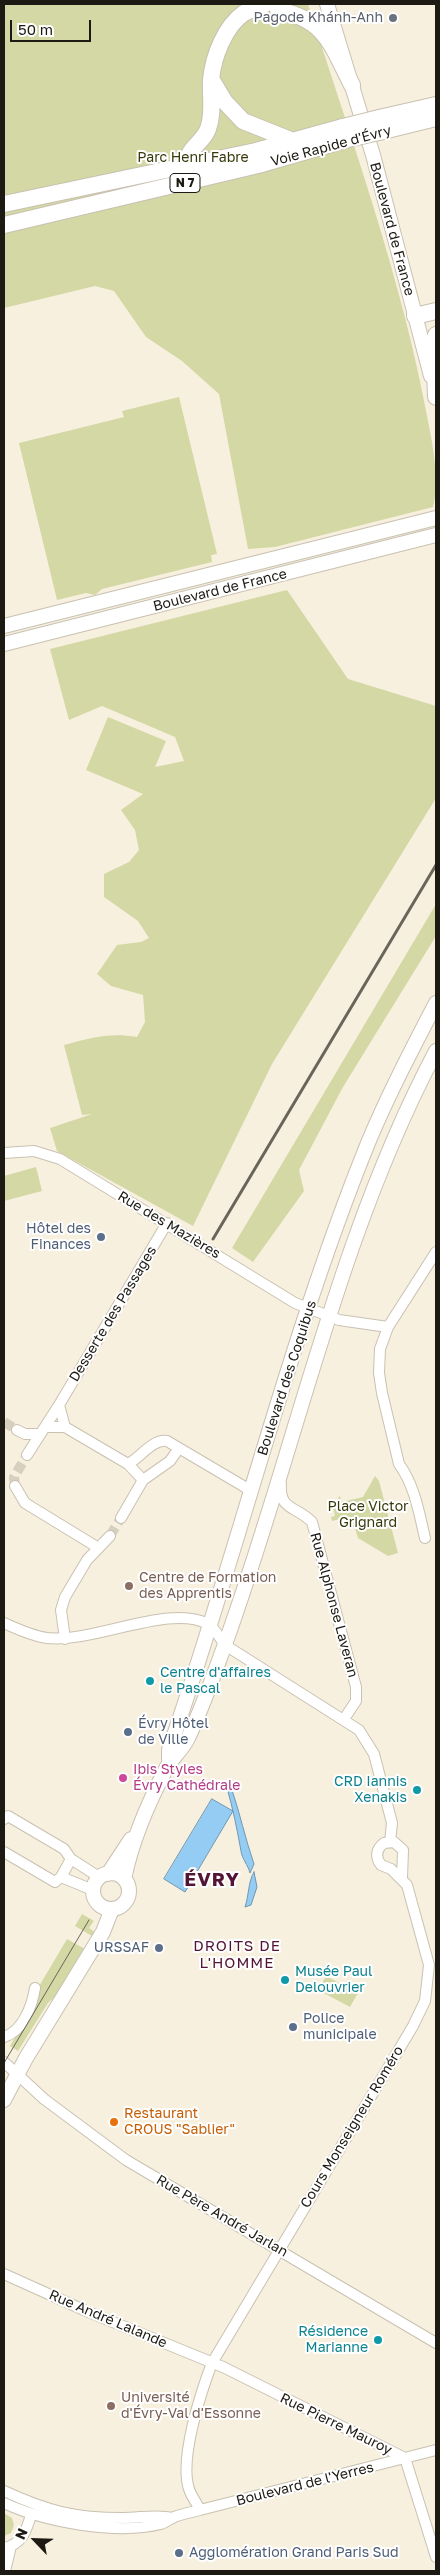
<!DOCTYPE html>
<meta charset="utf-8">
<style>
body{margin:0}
#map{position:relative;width:440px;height:2575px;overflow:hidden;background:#f8f0df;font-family:"Golos Text",sans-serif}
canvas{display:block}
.frame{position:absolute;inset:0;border:5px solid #1d1a14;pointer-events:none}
.north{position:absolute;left:10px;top:2515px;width:50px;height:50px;-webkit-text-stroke:4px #fff;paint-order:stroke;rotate:294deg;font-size:14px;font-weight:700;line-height:20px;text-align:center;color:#1d1a14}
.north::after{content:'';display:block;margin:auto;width:18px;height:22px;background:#1d1a14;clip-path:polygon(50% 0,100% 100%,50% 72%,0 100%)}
.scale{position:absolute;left:10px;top:20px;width:81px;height:22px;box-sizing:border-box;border:2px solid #1d1a14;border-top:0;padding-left:6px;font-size:15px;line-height:18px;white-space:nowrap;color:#1d1a14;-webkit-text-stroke:4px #fff;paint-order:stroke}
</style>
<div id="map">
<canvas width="440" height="2575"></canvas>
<div class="frame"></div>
<div class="north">N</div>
<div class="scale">50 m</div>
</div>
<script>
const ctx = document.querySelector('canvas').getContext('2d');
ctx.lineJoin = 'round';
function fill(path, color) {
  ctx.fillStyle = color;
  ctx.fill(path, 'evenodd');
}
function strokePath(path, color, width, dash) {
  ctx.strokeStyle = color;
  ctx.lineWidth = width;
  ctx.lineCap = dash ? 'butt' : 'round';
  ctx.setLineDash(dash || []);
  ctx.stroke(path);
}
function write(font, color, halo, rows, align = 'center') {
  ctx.font = font + ' "Golos Text",sans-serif';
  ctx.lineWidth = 4;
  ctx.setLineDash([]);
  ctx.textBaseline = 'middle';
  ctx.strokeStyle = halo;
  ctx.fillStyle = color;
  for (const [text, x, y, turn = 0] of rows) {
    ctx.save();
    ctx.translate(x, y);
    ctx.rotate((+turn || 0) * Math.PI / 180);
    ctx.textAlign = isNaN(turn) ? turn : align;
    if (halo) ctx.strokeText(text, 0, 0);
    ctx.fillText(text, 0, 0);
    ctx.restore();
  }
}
fill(new Path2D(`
 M4 4H308C352 142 402 279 428 421 433 445 440 484 433 507L275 547 248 549 219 394 182 361 146 337 114 291 95 286 4 308Z
 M179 397 217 554 211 555 212 562 102 589 95 595 86 593 57 600 19 443 124 417 122 411Z
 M287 590 348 679 436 706V798L272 1064 193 1226 57 1151 50 1128 92 1114 82 1115 64 1045C89 1038 111 1032 137 1037L145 1022 143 995 111 986 97 974 117 945 141 942 149 938 138 921 104 897V874L129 862 139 850 135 830 121 810 143 794 86 770 108 717 166 741 155 767 184 761 175 737 102 706 69 720 50 649Z
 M436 904V936L343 1087 299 1170 304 1191 253 1262 232 1248Z
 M36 1167 42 1191 4 1201V1176Z
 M375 1476 379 1481 398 1553 388 1556 358 1538 355 1528 340 1519 332 1521 331 1517 335 1516 333 1508 340 1495 341 1502 363 1497Z
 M82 1914 94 1921 89 1928 95 1932 92 1936 75 1926Z
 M67 1939 85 1949 60 1992 48 2003 18 2051 10 2046 37 2000 38 1988Z
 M326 1976 358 1993 350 2007 318 1990Z
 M4 2513 12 2518 14 2525 11 2533 4 2536Z`), '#d3d8a4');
const water = new Path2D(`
 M231 1787C240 1813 245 1838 254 1864L250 1873C248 1865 242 1859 241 1851 237 1829 233 1809 227 1788Z
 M212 1799 233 1811 185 1892 164 1879Z
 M254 1872 257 1887 251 1905 245 1907C249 1895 248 1882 254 1872Z`);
fill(water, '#94ccf3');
strokePath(water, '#7097b0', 1);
strokePath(new Path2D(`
 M4 1422 17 1430
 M15 1486 14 1477 27 1455
 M110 1536 121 1518`), '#d7d0c1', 10, [10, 5]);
const street = new Path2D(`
 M4 1153 34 1151 60 1159 295 1303 339 1320 388 1327
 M59 1405 65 1427
 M46 1427H65L128 1464 143 1480
 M17 1430 25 1434H40
 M27 1455 59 1405 167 1223
 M128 1464C141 1457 152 1439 167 1441L250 1490
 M281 1484C279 1511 297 1506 312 1522L356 1687V1701L344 1719
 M15 1486 25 1503 97 1547
 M121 1518 143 1480 170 1461 179 1448
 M425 1538C419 1513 415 1486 399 1464L382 1393 379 1373 380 1349 388 1327 436 1252
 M4 1623C17 1629 32 1636 47 1638 95 1643 170 1603 208 1624 215 1628 220 1639 225 1645L359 1730 374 1754 392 1823 390 1842
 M65 1639 61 1610 65 1597 87 1560 110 1536
 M4 1819 8 1816 64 1849 71 1859 99 1877
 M4 1852 55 1882 61 1877 93 1890
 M61 1877 71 1859
 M4 2037C23 2031 32 2006 35 1988
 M4 2062 44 2099 126 2160 436 2343
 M4 2274 86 2311 223 2367 405 2458
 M405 2458 436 2557
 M4 2491C47 2511 75 2518 123 2518 140 2518 156 2514 173 2518
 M4 2503C45 2522 116 2535 161 2524 165 2523 170 2519 174 2517 183 2514 191 2512 200 2510L436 2450
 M200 2510C197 2503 191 2496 189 2489 179 2459 201 2392 212 2363L413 2026 425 2001 429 1965 407 1885 391 1869 381 1865C375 1857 376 1849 384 1843L394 1842 403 1850 402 1878
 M4 2548C22 2544 26 2532 31 2515
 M5 2571 11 2546`);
const secondary = new Path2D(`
 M327 4 373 155 431 376
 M4 626 436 518
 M4 644 436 535
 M169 1764V1750C239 1549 288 1341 368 1143 388 1095 412 1049 436 1003
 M93 1891a18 18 0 1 1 36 0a18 18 0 1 1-36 0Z
 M108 1874 131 1839
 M124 1879C132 1840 148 1803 167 1767 173 1757 183 1749 188 1738 202 1709 213 1677 224 1647 296 1449 337 1238 436 1051
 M4 2100 26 2058 103 1932 112 1909`);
const primary = new Path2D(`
 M278 10C327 20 331 45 352 85
 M213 82 225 102 243 121 293 141
 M379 118 436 105
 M379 132 436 118
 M184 168C186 162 188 155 192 150 197 143 204 139 208 129 214 113 210 97 211 80 213 57 225 26 244 13 251 9 259 7 265 4
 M4 204 256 151 343 127
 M4 225 258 165 348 139
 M415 316 436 311
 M436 335 434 344 436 397`);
strokePath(street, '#c9c1b1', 12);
strokePath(secondary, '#c9c1b1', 16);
strokePath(primary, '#c9c1b1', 18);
strokePath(street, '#fff', 10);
strokePath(secondary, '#fff', 14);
strokePath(primary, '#fff', 16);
strokePath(new Path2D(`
 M4 2063 89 1920`), '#6a655b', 1);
strokePath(new Path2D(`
 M213 1239 436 865`), '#6a655b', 3);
const primaryBridge = new Path2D(`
 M343 127 379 118
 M348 139 379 132`);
strokePath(primaryBridge, '#c9c1b1', 18, []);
strokePath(primaryBridge, '#fff', 16);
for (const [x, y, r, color] of [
 [393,18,5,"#6b7280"],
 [101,1237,5,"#5c6f8a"],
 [129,1586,5,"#8d6e63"],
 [150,1681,5,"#0f9aa8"],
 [128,1732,5,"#5c6f8a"],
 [123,1778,5,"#d1479c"],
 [417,1790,5,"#0f9aa8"],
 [159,1948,5,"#5c6f8a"],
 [285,1980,5,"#0f9aa8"],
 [293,2027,5,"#5c6f8a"],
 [114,2122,5,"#e8710a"],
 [378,2340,5,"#0f9aa8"],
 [111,2406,5,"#8d6e63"],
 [179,2553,5,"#5c6f8a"]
]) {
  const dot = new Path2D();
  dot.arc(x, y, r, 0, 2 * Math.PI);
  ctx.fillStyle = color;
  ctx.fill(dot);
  strokePath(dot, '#fff', 2);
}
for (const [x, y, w] of [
 [185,183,30]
]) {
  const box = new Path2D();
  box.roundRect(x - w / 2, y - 9.5, w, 19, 4);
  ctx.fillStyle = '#fff';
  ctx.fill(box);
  strokePath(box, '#1d1a14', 1);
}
write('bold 12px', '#1d1a14', null, [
 ["N 7",185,183]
]);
write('14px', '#5b616d', '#fff', [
 ["Pagode Khánh-Anh",383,18]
], 'right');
write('14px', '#1d1a14', '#fff', [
 ["Voie Rapide d'Évry",331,146,-15],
 ["Boulevard de France",392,229,75],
 ["Boulevard de France",220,590,-14],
 ["Rue des Mazières",169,1225,31],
 ["Desserte des Passages",113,1314,-59],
 ["Boulevard des Coquibus",287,1378,-72],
 ["Rue Alphonse Laveran",334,1605,75],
 ["Cours Monseigneur Roméro",352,2127,-59],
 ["Rue Père André Jarlan",222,2216,30],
 ["Rue André Lalande",108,2319,23],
 ["Rue Pierre Mauroy",336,2424,26],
 ["Boulevard de l'Yerres",305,2484,-14]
]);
write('14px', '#373909', '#fff', [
 ["Parc Henri Fabre",193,158],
 ["Place Victor",368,1507],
 ["Grignard",368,1523]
]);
write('14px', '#4e5e75', '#fff', [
 ["Hôtel des",91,1229,"right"],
 ["Finances",91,1245,"right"],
 ["Évry Hôtel",138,1724],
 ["de Ville",138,1740],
 ["URSSAF",149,1948,"right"],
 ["Police",303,2019],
 ["municipale",303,2035],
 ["Agglomération Grand Paris Sud",189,2553]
], 'left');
write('14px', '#785e54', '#fff', [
 ["Centre de Formation",139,1578],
 ["des Apprentis",139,1594],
 ["Université",121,2398],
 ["d'Évry-Val d'Essonne",121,2414]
], 'left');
write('14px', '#0d838f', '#fff', [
 ["Centre d'affaires",160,1673],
 ["le Pascal",160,1689],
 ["CRD Iannis",407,1782,"right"],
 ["Xenakis",407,1798,"right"],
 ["Musée Paul",295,1972],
 ["Delouvrier",295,1988],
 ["Résidence",368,2332,"right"],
 ["Marianne",368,2348,"right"]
], 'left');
write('14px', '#b23c85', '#fff', [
 ["Ibis Styles",133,1770],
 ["Évry Cathédrale",133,1786]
], 'left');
write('14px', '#c56008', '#fff', [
 ["Restaurant",124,2114],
 ["CROUS \"Sablier\"",124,2130]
], 'left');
ctx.letterSpacing = '1px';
write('15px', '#531436', '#fff', [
 ["DROITS DE",237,1946],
 ["L'HOMME",237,1963]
]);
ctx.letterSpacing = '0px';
ctx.letterSpacing = '1px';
write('bold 19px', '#531436', '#fff', [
 ["ÉVRY",212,1880]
]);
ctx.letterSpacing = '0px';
</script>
